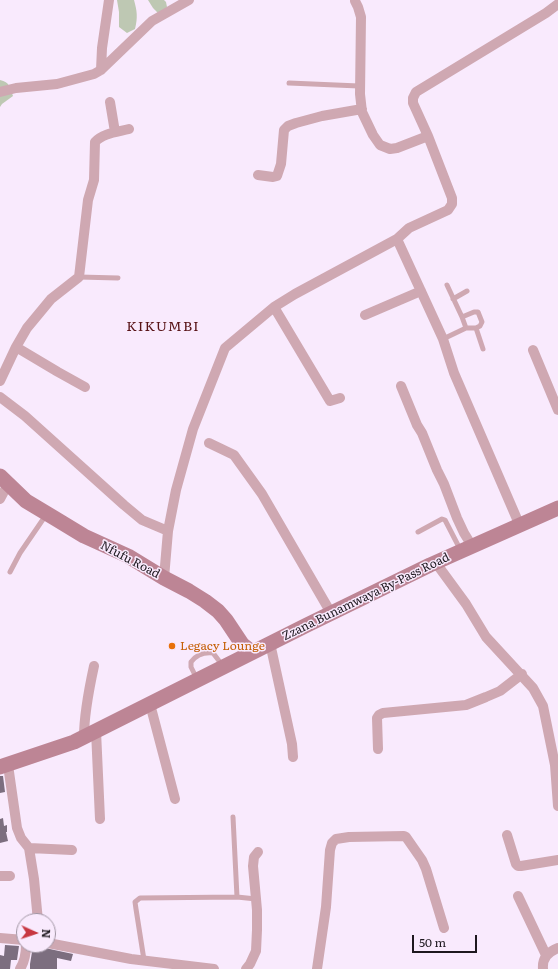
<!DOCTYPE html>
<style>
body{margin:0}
#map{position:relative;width:558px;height:969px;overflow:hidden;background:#f9eafd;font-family:Literata,serif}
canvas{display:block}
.north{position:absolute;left:16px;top:913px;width:40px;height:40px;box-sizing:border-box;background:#f9eafd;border:1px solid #a196a4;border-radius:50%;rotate:93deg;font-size:11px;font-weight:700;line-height:16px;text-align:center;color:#1e181f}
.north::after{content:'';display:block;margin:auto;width:14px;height:18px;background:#c73741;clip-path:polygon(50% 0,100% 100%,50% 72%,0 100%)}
.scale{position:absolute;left:412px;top:935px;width:65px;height:18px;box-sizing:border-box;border:2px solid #1e181f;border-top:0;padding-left:5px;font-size:12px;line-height:14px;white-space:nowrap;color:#1e181f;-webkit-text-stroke:3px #f9eafd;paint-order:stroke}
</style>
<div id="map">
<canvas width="558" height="969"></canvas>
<div class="north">N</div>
<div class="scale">50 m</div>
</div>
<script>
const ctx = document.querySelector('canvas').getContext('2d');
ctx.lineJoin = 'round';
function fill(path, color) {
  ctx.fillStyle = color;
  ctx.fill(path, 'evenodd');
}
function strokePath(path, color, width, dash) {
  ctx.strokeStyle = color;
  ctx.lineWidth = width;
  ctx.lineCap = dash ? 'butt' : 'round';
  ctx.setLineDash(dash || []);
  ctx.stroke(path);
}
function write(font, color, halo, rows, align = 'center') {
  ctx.font = font + ' Literata,serif';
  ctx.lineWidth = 3;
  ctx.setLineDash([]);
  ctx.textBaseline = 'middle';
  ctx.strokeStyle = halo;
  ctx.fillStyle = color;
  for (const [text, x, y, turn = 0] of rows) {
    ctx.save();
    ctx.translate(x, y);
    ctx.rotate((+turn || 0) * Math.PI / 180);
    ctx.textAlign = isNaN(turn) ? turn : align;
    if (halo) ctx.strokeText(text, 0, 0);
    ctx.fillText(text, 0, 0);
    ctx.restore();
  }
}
fill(new Path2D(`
 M117 0H134C137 11 138 17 135 29L127 33 119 27V12Z
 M148 0H164L166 2 167 7 164 11 158 13 153 8Z
 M0 80C10 82 10 88 13 96L2 104 0 107Z`), '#bec8b3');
fill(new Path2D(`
 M0 776H3L5 792 0 793Z
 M3 818 4 826 7 825V832H6L8 841 0 843V819Z
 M5 945 19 946 17 960H11L10 969H0V955L4 956Z
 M45 948 73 954 71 961 57 958V969H30V964L32 952 44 951Z`), '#7c6e7f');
strokePath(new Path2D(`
 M289 83 359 86
 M79 277 118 278
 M447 285 462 317 466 328
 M453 299 467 291
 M476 328 483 349
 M443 339 466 328H476L480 326 482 322 478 312H474L462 317
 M418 532 442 519 445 520 461 551
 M10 572 20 553 46 515
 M197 679 191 667V662C197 654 204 652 213 653L223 666
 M233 817 237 897 256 899
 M144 960 136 909 135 902 140 898 237 897`), '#cfa8b2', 5);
strokePath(new Path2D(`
 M355 1 358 7 361 17 360 94 362 112 373 135 380 145 390 149 397 148 428 136
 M101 70 102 48 109 0
 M0 92 16 88 57 84 94 74 101 70 152 21 189 0
 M110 102 115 132
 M258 175 273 177 277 176 281 164 284 130 288 126 296 123 322 116 362 109
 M274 307 330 401 340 398
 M365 315 421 291
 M16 347 58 372 85 387
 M533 350 558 410
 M0 381 16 347 27 328 51 299 79 277 88 200 94 180 95 142C103 133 118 132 129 129
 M401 386 417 425 422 433 437 470 444 484 457 518 464 533 472 546
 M0 397 25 416 124 505 142 520 168 531
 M209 443 234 455 262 494 331 613
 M0 499 8 484
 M520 526 454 373 443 339 397 239 409 228 448 210 452 204V198L428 136 413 103V98L416 92 546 13 558 4
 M436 563 466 604 486 637 533 688 543 706 555 765 558 806
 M164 578 168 531 176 490 193 429 225 348 274 307 295 294 397 239
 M270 643 292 744 293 757
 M150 704 175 799
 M96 731 100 819
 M84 737C84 713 89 689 94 666
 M378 749 377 718 379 715 383 713 466 705 486 697 500 691 522 674
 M8 765 17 828 21 838 29 848 34 879 38 921
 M507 835 516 864 518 866H521L558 860
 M29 848 72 850
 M0 876H10
 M518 896 546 955
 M0 938 24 940
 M48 943 131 959 214 969
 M20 969C25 961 26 954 26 945
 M246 969 250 964 256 951 257 930V910L253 866 254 857 258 852
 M317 969 326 907 330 850 332 843 336 839 349 837 404 836 406 837 422 860 426 869 444 928
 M543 969C542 958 548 952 558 948`), '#cfa8b2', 10);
strokePath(new Path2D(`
 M0 476 26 501 56 519 84 536 128 556 164 578 189 591 205 601 218 611 226 620 242 644 252 652
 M0 767 74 742 307 625 430 565 558 508`), '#bd8595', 15);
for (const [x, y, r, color] of [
 [172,646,4,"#e8710a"]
]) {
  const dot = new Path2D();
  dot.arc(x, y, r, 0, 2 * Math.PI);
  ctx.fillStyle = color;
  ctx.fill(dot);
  strokePath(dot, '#f9eafd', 1.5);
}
write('12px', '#1e181f', '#f9eafd', [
 ["Nfufu Road",130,560,28],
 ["Zzana Bunamwaya By-Pass Road",366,597,-26]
]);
write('12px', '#c56008', '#f9eafd', [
 ["Legacy Lounge",180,646]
], 'left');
ctx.letterSpacing = '1px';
write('14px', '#591418', '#f9eafd', [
 ["KIKUMBI",163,327]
]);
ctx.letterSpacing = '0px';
</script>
